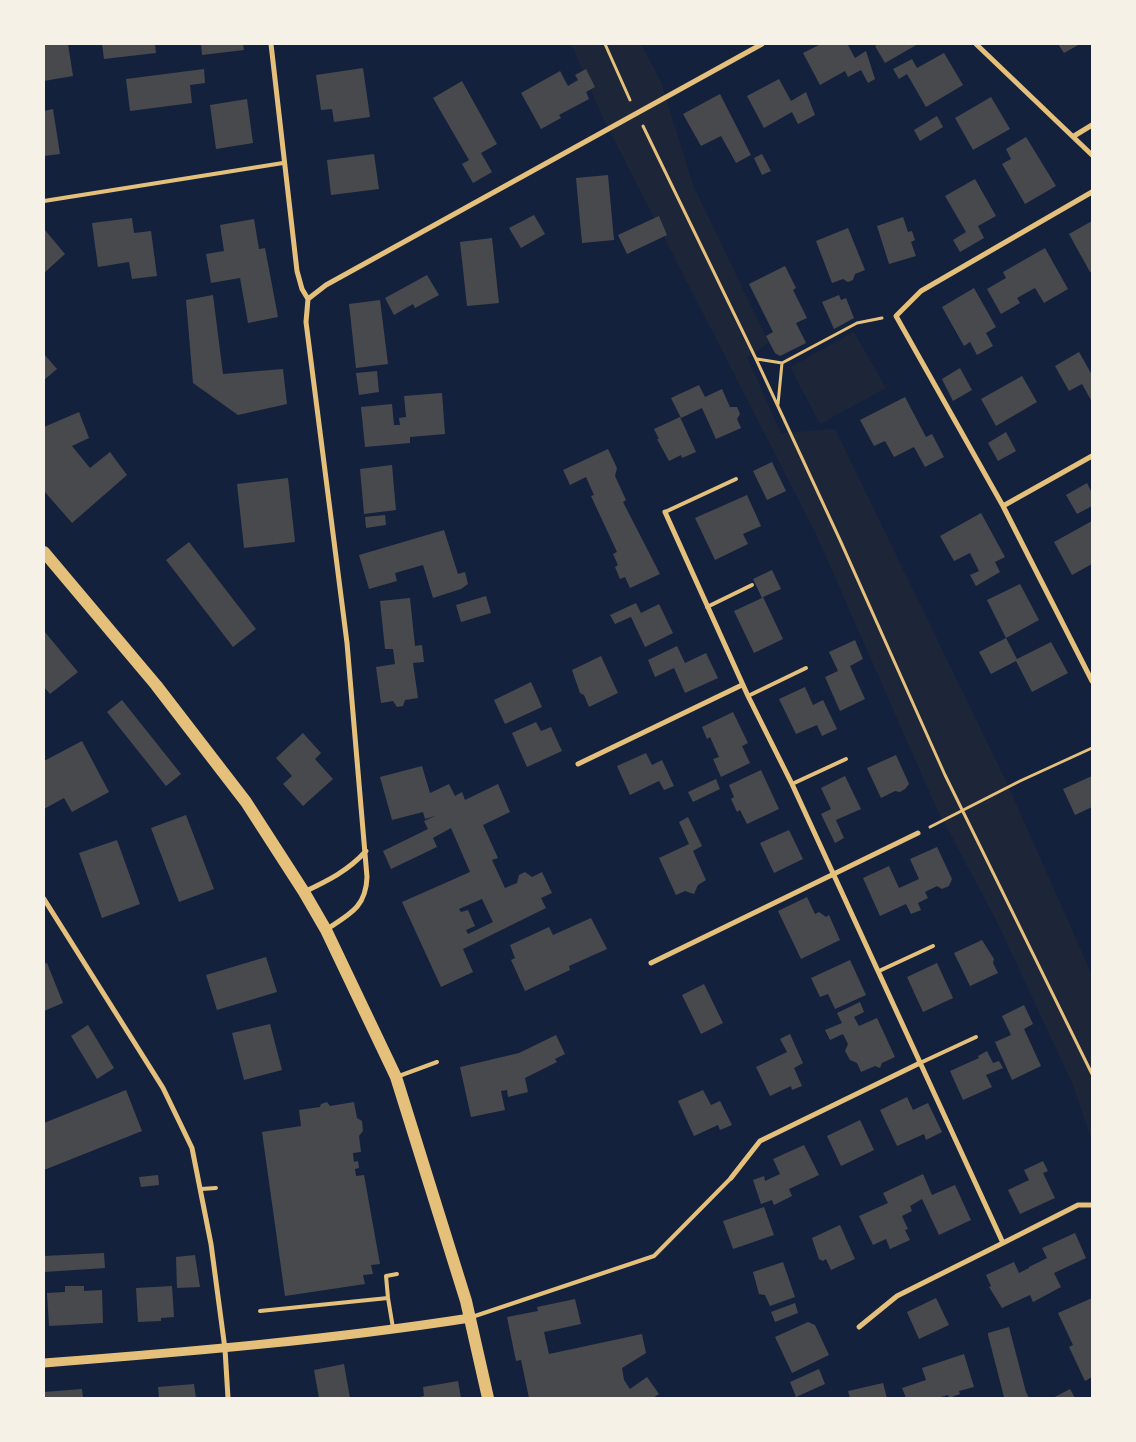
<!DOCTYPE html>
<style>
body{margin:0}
#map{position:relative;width:1136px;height:1442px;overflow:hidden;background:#14213d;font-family:Barlow,sans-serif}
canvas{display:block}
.frame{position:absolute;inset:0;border:45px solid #f6f1e7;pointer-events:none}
</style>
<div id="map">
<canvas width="1136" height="1442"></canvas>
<div class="frame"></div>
</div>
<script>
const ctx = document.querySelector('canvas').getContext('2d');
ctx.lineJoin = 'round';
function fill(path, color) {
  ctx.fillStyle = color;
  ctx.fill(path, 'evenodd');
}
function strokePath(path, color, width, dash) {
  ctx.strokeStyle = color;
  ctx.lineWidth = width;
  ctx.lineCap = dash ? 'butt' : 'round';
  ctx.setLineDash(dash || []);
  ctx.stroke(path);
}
fill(new Path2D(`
 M571 44H641L661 82 693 185 769 343 747 357 781 433 835 429 1006 781 1092 975V1141L1073 1085 998 924 935 805 816 534 603 118Z
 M854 332 886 388 820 424 790 367Z`), '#1d2539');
fill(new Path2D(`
 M44 44H68L73 76 44 81Z
 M102 44H155L156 53 104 59Z
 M201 44H243L244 50 202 55Z
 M821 44H851L848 45 855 58 866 51 875 79 868 83 861 70 848 77 845 71 820 85 803 53Z
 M879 44H918L885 63 875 46Z
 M1058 44H1080L1064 53Z
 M944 53 963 85 926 107 907 74 899 79 893 69 912 59 917 68Z
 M363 68 370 117 334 122 332 109 321 110 316 75Z
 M204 69 205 83 190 85 192 103 130 111 126 79Z
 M586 69 595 87 586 92 589 99 559 115 561 118 541 129 521 93 560 71 568 86 578 80 575 75Z
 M779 79 791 101 806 92 815 115 798 124 792 112 764 128 747 96Z
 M462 81 497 144 481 153 492 172 473 183 462 164 469 160 433 98Z
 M720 94 751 155 736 163 721 136 701 146 683 114Z
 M991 97 1010 129 973 150 955 118Z
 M247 99 253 143 216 149 210 105Z
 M53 109 60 154 44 156V111Z
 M937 116 943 127 920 141 914 130Z
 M1026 137 1056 186 1025 204 1002 164 1011 159 1006 149Z
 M374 154 379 189 331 195 327 160Z
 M762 154 771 171 762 175 754 158Z
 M608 175 614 240 582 243 576 178Z
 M975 179 996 216 978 226 984 238 960 252 953 240 966 232 945 196Z
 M534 215 545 234 521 248 509 228Z
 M659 216 667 235 627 254 618 235Z
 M903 217 908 232 912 231 915 240 911 242 916 256 889 264 877 226Z
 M132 218 134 233 151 231 157 276 132 279 129 262 98 267 92 223Z
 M254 219 259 249 265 248 278 317 248 323 240 278 211 283 206 254 224 251 220 225Z
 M1092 221V271L1090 272 1069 234Z
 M848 228 865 270 855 274 853 280 848 282 843 279 832 283 816 241Z
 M44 229 65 254 44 273Z
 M492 238 499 303 467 306 460 242Z
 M1045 248 1068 289 1044 303 1035 288 1017 298 1020 303 1001 314 987 289 1006 278 1003 272Z
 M785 266 796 288 793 290 807 318 796 323 806 343 780 356 775 353 766 336 773 332 749 284Z
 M427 275 439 295 415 308 413 304 394 315 385 298Z
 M974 288 996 327 986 333 993 346 977 355 970 342 964 346 942 307Z
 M213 295 223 374 283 369 287 404 238 415 193 383 186 300Z
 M839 295 841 300 846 298 854 318 834 329 822 302Z
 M380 300 388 364 356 368 349 304Z
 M1079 352 1092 375V402L1082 384 1069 391 1055 366Z
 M44 354 57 369 44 380Z
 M960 368 972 390 953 401 942 379Z
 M377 371 379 392 359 395 356 373Z
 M1022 376 1037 402 996 426 981 399Z
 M699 385 705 397 722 389 730 407H737L740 414 737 419 741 428 716 439 702 408 681 418 671 398Z
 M442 393 445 434 410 437V443L365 447 361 407 392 404 394 425H400L399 418 406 417 404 396Z
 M905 397 926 437 932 434 944 457 925 467 914 447 894 457 885 441 874 446 860 420Z
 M79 412 89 438 72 446 90 468 110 452 127 475 72 523 44 491V427Z
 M680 417 696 452 682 458 681 455 669 461 657 439H659L654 429Z
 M1006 432 1016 451 998 461 988 443Z
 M608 449 617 468 615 476 626 500 623 502 660 574 630 588 625 577 620 579 615 567 618 565 613 554 617 552 591 496 594 495 586 477 570 485 563 470Z
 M772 462 786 491 767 500 753 471Z
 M392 465 396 510 364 514 360 469Z
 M288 478 295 542 244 548 237 484Z
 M1087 483 1092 493V506L1077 514 1066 495Z
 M747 495 761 526 743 534 748 544 715 560 695 518Z
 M981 513 1005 557 995 562 1000 572 976 586 970 575 979 571 970 553 954 561 940 536Z
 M385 515 386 525 366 528 365 517Z
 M1092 521V564L1072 575 1054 542Z
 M444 530 458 574 465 572 468 584 461 589 433 598 423 565 395 573 397 581 369 589 359 555Z
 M189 542 256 629 233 647 166 560Z
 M772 570 781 589 763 597 783 639 754 653 734 611 762 598 753 579Z
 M1020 584 1039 620 1006 638 987 600Z
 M486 596 491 613 461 622 456 605Z
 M410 598 415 646 422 645 424 662 413 663 418 698 405 700 403 706 397 707 393 701 381 703 376 667 395 664 393 649H385L380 601Z
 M636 603 641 613 659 604 673 633 645 647 631 617 615 624 610 615Z
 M44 631 78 672 50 694 44 687Z
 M1006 638 1017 659 1051 642 1068 673 1032 692 1016 661 991 674 979 652Z
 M855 640 863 659 850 666 865 699 840 711 825 677 838 671 829 652Z
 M677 646 685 663 706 653 718 678 685 693 674 668 655 677 648 660Z
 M601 656 618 693 589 707 584 695 580 693 572 670Z
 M531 682 542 707 505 724 494 700Z
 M805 687 813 705 823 700 837 729 822 736 817 725 796 734 779 699Z
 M122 700 181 774 166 786 107 712Z
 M733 712 748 743 742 746 750 763 721 777 713 759 719 757 710 737 707 739 702 727Z
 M536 722 541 731 551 727 562 751 527 767 512 733Z
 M303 733 321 753 315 759 333 779 303 806 283 784 292 776 276 758Z
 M82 741 109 792 72 812 64 798 44 809V761Z
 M646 753 652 765 662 760 674 786 664 790 659 781 630 795 617 766Z
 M896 755 909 784 905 789 900 792 895 791 881 798 867 768Z
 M422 766 430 793 449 784 455 796 462 792 465 800 498 784 510 812 483 825 498 858 492 860 505 888 517 883 519 875 525 872 532 877 542 872 552 893 541 898 546 908 463 949 473 972 441 987 402 902 470 872 451 828 433 838 437 847 391 869 383 851 428 829 424 821 435 816 425 819 423 812 392 820 380 777ZM482 899 493 922 468 934 466 930 475 926 468 910 461 912 459 909Z
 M761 770 779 809 747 824 740 810 737 812 731 799 734 797 729 785Z
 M845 776 861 809 836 820 844 838 835 843 821 814 831 809 821 788Z
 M1092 776V807L1075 815 1063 789Z
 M716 779 720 789 693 802 688 792Z
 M186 815 214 889 179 902 151 828Z
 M688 817 702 846 693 851 706 880 698 885 694 894 685 891 676 895 659 858 689 844 679 822Z
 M789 830 803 859 774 873 760 843Z
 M117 840 140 904 102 918 79 853Z
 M937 847 952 879 949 886 942 889 937 886 925 892 928 898 918 903 921 910 911 914 906 904 880 916 863 878 889 866 899 888 919 879 910 859Z
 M807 897 815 914 819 912 826 917 829 915 840 940 801 959 778 911Z
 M591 918 607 949 569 966 570 970 525 991 511 960 515 958 510 945 549 927 553 935Z
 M982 940 994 959 993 963 998 973 970 986 954 953Z
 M266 957 277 992 217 1010 206 975Z
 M850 960 866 995 835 1009 828 994 820 997 811 978Z
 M47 963 63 1003 44 1011V964Z
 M937 963 953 998 923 1012 907 977Z
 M704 984 723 1023 701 1034 682 995Z
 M860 1002 864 1012 854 1017 859 1026 877 1018 895 1057 882 1063 880 1068 875 1066 861 1072 857 1063 850 1060 845 1051 848 1044 843 1034 830 1040 825 1030 842 1023 837 1013Z
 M1024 1005 1033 1024 1024 1029 1041 1066 1012 1080 995 1042 1011 1035 1002 1016Z
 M270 1024 282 1070 244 1080 232 1033Z
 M88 1025 114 1068 97 1079 71 1036Z
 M790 1034 803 1063 794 1068 802 1086 792 1090 791 1086 770 1096 756 1067 787 1052 780 1039Z
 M556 1035 565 1054 555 1059 557 1062 525 1078 528 1092 508 1097 507 1090 501 1091 505 1110 471 1117 460 1067 519 1053Z
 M987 1051 993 1063 999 1061 1003 1068 986 1075 992 1087 963 1100 950 1071 979 1058 978 1056Z
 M126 1090 142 1131 44 1170V1123Z
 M703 1090 711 1105 720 1101 732 1125 720 1130 718 1125 694 1136 678 1101Z
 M907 1097 913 1110 928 1103 942 1132 926 1140 924 1134 897 1146 880 1110Z
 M327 1102 330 1106 354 1102 357 1118 362 1121 363 1131 359 1136 361 1152 353 1153 354 1162 358 1161 359 1168 355 1169 356 1176 364 1175 380 1264 371 1265 373 1274 363 1275 365 1284 285 1296 262 1132 301 1126 299 1110 320 1107 321 1104Z
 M860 1120 874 1150 841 1166 827 1136Z
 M804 1145 819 1175 789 1189 792 1196 774 1205 772 1200 761 1204 753 1180 764 1176 765 1181 780 1174 773 1159Z
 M1043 1161 1048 1171 1043 1173 1055 1198 1020 1214 1008 1190 1029 1180 1024 1170Z
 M923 1174 932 1195 955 1185 971 1220 939 1235 922 1199 910 1206 912 1211 902 1216 908 1229 905 1230 910 1240 890 1249 886 1239 873 1245 859 1216 888 1203 883 1193Z
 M158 1175 159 1185 141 1187 139 1177Z
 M764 1207 774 1235 733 1249 723 1221Z
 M840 1225 855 1259 831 1270 826 1259 823 1261 819 1259 812 1238Z
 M1075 1233 1086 1258 1054 1273 1061 1287 1033 1302 1030 1295 1002 1308 989 1287 991 1286 986 1275 1014 1262 1019 1273 1029 1268V1267L1047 1258 1042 1248Z
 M104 1253 105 1268 44 1272V1256Z
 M195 1255 200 1287 177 1288 176 1257Z
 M783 1262 795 1297 770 1306 765 1295 759 1294 753 1272Z
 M65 1286H84V1291L102 1290 103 1323 49 1326 47 1293 65 1292Z
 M172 1286 174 1317 161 1318V1321L138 1322 136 1288Z
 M936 1298 949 1325 919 1339 907 1312Z
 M1092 1298V1377L1085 1381 1069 1347 1073 1345 1058 1313Z
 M575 1299 581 1324 544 1332 549 1354 642 1334 646 1353 622 1368 624 1380 630 1389 647 1377 659 1394 653 1398H529L521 1360 516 1361 507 1317 538 1311 537 1307Z
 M795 1303 798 1313 775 1322 771 1312Z
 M808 1322 815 1325 829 1355 792 1373 775 1337Z
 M1009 1327 1026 1392 1029 1398 1004 1397 988 1335V1333Z
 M964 1354 974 1387 959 1391 960 1394 949 1398 948 1395 937 1398H906L902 1388 926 1380 922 1368Z
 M344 1364 350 1398H319L314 1370Z
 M819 1369 825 1384 796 1397 790 1382Z
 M458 1381 461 1398H416L424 1396 423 1387Z
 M883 1383 887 1398H850L848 1391Z
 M194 1384 196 1398H159L158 1387Z
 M82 1389 83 1398H44V1392Z
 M1070 1389 1075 1398H1053Z`), '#48494c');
strokePath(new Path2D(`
 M605 44 630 100
 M643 126 756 359 840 540 945 775 1092 1074
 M757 359 782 363 857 323 882 318
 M778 404 782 363
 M930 827 1020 781 1092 748`), '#e5c07b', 3);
strokePath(new Path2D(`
 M44 201 283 163
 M665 512 736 479
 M707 607 752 585
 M748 696 806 668
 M792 784 846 759
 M879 971 933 946
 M920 1063 976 1037
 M399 1076 437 1062
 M201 1189 216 1188
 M388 1298 386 1276 397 1274
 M260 1311 388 1298 393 1328
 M472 1317 654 1256 731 1178`), '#e5c07b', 4);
strokePath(new Path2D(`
 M271 44 297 271 302 289 308 299
 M976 44 1092 155
 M1074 136 1092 125
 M1092 192 921 291 896 316 1003 506 1092 681
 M308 299 306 322 347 643 367 877C366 907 350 914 327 929
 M308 299 326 285 762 44
 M1003 506 1092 456
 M665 512 748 696 792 784 1003 1243 1078 1205H1092
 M578 764 742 685
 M304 892C327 881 348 871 366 851
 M44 899 163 1088 192 1148 211 1244 225 1349 228 1398
 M651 963 918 833
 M731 1178 760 1141 920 1063
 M859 1327 897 1296 1003 1243`), '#e5c07b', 5);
strokePath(new Path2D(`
 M44 1363C186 1352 329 1340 470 1318`), '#e5c07b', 9);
strokePath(new Path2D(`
 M44 552 156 685 246 802 304 892 326 930 396 1077 466 1301 488 1398`), '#e5c07b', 12);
</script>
